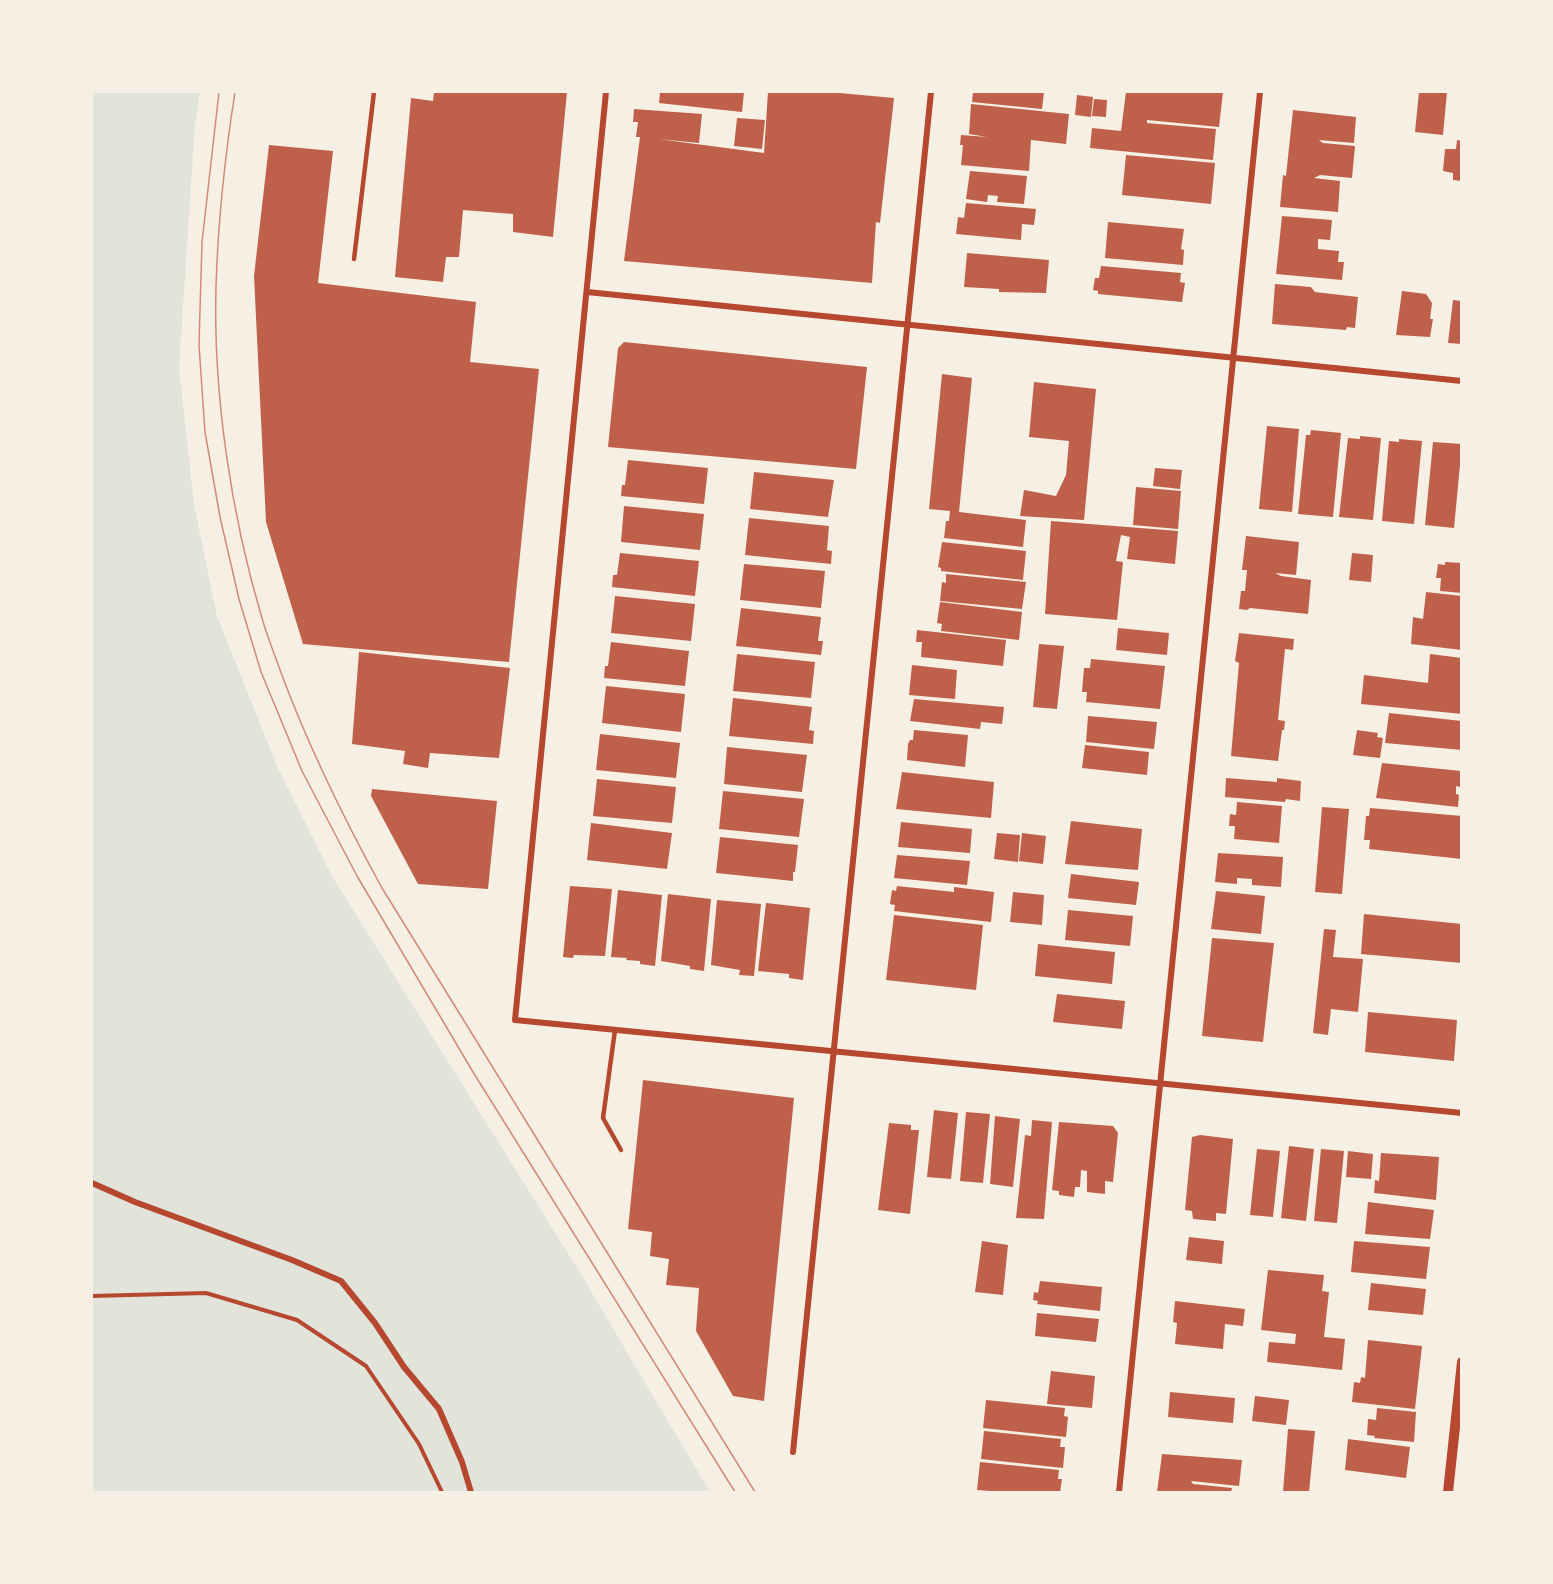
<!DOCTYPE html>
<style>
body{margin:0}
#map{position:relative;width:1553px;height:1584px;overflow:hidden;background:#f6efe4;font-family:Karla,sans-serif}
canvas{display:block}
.frame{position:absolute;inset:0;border:93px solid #f6efe4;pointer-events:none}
</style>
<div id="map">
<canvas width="1553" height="1584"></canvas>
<div class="frame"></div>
</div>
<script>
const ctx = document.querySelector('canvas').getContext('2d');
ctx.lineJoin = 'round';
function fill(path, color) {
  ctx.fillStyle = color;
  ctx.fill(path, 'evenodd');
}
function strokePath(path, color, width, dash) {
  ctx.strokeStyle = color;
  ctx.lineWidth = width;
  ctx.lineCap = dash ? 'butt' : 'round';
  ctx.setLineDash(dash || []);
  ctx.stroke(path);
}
fill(new Path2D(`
 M92 92H200L195 125 179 368 194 504 217 616 278 768 333 878 576 1266 710 1492H92Z`), '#e2e4dc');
fill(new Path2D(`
 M434 92H567L553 237 513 232V214L463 210 459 257H446L443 282 395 277 411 98 433 101Z
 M660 92H744L742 112 659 103Z
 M768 92H829L894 98 880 223 876 222 872 283 624 261 640 137H636L638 122H633L634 109 702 114 699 143 658 139 764 153Z
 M973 92H1044L1042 109 972 102Z
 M1126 92H1223L1219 127 1147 120V123L1216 129 1213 160 1090 148 1092 128 1121 131Z
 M1419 92H1447L1443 135 1415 132Z
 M1077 95 1093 97 1091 117 1075 115Z
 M1094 99 1107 100 1106 117 1092 116Z
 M971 104 1069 114 1066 144 1031 140 1029 171 961 165 963 145H960L961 135 987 137 969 134Z
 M1293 110 1356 117 1354 143 1319 140 1323 143 1355 146 1352 178 1320 175 1314 178 1340 181 1338 212 1280 207 1283 175 1286 176Z
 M737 118 765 120 762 149 734 146Z
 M1457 140 1462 141V181L1453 180V173L1443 171 1445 149H1456Z
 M269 145 333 151 318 283 476 302 470 362 539 369 509 662 303 644 266 522 254 276Z
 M1126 155 1215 163 1211 204 1122 195Z
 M970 171 1027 176 1024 204 997 202 998 196 988 195 987 202 966 199Z
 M966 203 1036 209 1034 225 1022 224 1021 240 956 234 958 217 964 218Z
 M1282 216 1332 220 1330 240 1318 239V249L1339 251 1338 262H1344L1342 280 1276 274Z
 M1108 222 1184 229 1181 249 1184 250 1183 265 1105 258Z
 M967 253 1049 260 1046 293 999 292V289L964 287Z
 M1101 266 1181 273 1180 282 1185 283 1182 302 1098 294V291L1093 290 1095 278H1099Z
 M1275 284 1311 287 1315 292 1358 297 1355 328 1347 327 1346 330 1272 324Z
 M1402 291 1426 294 1432 303 1430 319H1433L1430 337 1396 335Z
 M1453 300 1462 301V344L1448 343Z
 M624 342 867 367 856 469 608 447 618 348Z
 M942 374 972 378 959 512 1026 520 1023 547 944 538 946 521H949L950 511 929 509Z
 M1034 382 1096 389 1084 520 1020 516 1024 490 1056 496 1066 475 1069 441 1029 437Z
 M1267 426 1299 429 1292 512 1259 509Z
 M1311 430 1341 433 1333 517 1298 514 1306 435H1310Z
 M1360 436 1381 438 1373 520 1339 517 1348 438 1360 439Z
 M1399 439 1422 441 1414 524 1382 521 1389 441 1399 442Z
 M1433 442 1462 444 1454 528 1425 525Z
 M628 460 708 468 704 504 621 496 622 485H625Z
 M1155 468 1182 470 1180 489 1153 486Z
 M754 472 834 480 828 517 750 509Z
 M1136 487 1181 491 1178 529 1133 525Z
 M624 506 704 514 700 550 621 542Z
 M749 518 829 526 827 550 832 551 831 564 745 555Z
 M1051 521 1178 531 1175 564 1127 559 1130 537 1121 535 1116 561 1123 562 1117 620 1045 614Z
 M1246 536 1299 542 1296 575 1275 573 1281 576 1311 580 1308 614 1250 608 1247 610 1239 609 1241 591H1245L1247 570H1242Z
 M942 542 1026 551 1023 580 941 571V568L938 567Z
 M620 553 699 561 695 596 612 587 613 575H617Z
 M1352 553 1373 555 1371 582 1349 580Z
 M1445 562 1462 563V593L1440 591 1441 578H1436L1438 564 1445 565Z
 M744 564 825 571 821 608 740 600Z
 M946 574 1026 582 1022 609 940 601 942 582 946 583Z
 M1426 592 1462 596V650L1411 644 1413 617 1423 619Z
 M615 596 695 604 691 641 611 633Z
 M940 602 1022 612 1019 640 941 631 942 624 937 623Z
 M741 608 821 617 818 641H823L821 655 736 646Z
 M1118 628 1169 633 1167 655 1116 650Z
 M917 630 1006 640 1003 666 921 657 922 642H916Z
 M1239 633 1294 639 1293 650 1285 649 1278 720 1285 721 1284 730H1282L1278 761 1231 756 1239 663 1235 661Z
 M611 642 689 651 685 686 604 678 605 666H608Z
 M1039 644 1064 646 1057 709 1033 707Z
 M359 652 510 668 499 758 430 753 428 768 403 764 405 751 352 744Z
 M737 654 815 662 811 698 733 691Z
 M1430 654 1462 658V714L1361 704 1364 675 1428 683Z
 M1091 659 1165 666 1160 709 1086 702 1087 692H1082L1084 668H1090Z
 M912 665 957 670 955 699 909 695Z
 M606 686 685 694 681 732 602 723Z
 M733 698 812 707 809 730 814 731 813 744 729 736Z
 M914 699 1004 707 1002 724 981 722 980 729 910 721Z
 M1389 713 1462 721V750L1385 743Z
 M1088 716 1157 722 1154 749 1086 742Z
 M914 730 968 735 965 767 907 760 908 744 910 740H913Z
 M1357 730 1378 733 1377 737 1383 738 1380 758 1353 755Z
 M600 734 680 743 676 778 596 770Z
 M1085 745 1149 752 1147 775 1082 768Z
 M727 747 807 755 802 792 724 784Z
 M1382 763 1461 771 1462 785 1460 787 1456 786V794L1459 795 1458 807 1376 798Z
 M902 772 994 782 991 818 896 809Z
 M1226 778 1277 782V778L1301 781 1300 801 1286 799 1285 802 1225 797Z
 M597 779 676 787 672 823 593 816Z
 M372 789 497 801 488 889 418 884 371 796Z
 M723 791 804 799 799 837 719 829Z
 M1237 802 1282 806 1279 843 1234 839 1235 826H1229L1230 814 1236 815Z
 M1322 807 1349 809 1342 894 1315 892Z
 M1370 808 1462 816V859L1369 849 1370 840H1364L1366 816H1369Z
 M1071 821 1142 829 1138 870 1065 864Z
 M901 822 972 829 970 853 898 847Z
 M591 823 672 833 667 869 587 860Z
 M997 833 1020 835 1018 862 994 859Z
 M1022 833 1046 836 1043 864 1019 861Z
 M720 837 798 845 795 872H793V881L716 873Z
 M1218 853 1283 857 1281 887 1252 885V879L1237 878V884L1215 882Z
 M897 855 970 861 967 885 894 878Z
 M1071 874 1139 882 1136 905 1068 898Z
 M570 886 612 889 605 956 574 955 573 958 563 957Z
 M897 886 954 892V887L994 892 991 922 894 911 895 905 890 904 892 890 896 891Z
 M618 890 662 895 655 966 640 964V961L626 960 627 958 611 957Z
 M1216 891 1265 896 1261 934 1211 929Z
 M1013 892 1044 895 1042 925 1010 922Z
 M668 894 711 899 704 971 690 969V966L661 961Z
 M717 900 761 904 754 976 739 975 740 970 711 965Z
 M766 903 810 908 803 980 789 978V974L758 971Z
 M1068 910 1133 916 1130 946 1065 940Z
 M1364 914 1462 924V963L1361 954Z
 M894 915 983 925 976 990 886 980Z
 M1324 929 1336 930 1333 957 1363 959 1358 1012 1331 1009 1328 1035 1313 1033Z
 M1212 938 1274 943 1263 1042 1202 1036Z
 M1038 944 1115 952 1112 984 1035 976Z
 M1057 994 1125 1001 1122 1029 1053 1022Z
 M1368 1012 1457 1020 1454 1061 1365 1052Z
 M643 1080 794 1098 764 1401 733 1396 696 1331 699 1288 666 1285 669 1259 650 1256 652 1232 628 1229Z
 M934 1110 958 1113 951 1179 927 1177Z
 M966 1112 990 1114 983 1183 960 1181Z
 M995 1116 1020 1119 1013 1187 990 1184Z
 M1032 1120 1052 1122 1044 1219 1016 1218 1025 1135 1031 1136Z
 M1059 1122 1113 1126 1118 1133 1113 1182 1105 1181V1194L1087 1192V1171L1081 1170 1080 1187H1075L1074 1197 1059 1195V1191L1052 1190Z
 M889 1123 911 1125V1130H919L910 1214 878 1210Z
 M1200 1135 1233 1139 1226 1214 1216 1213V1221L1193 1219 1192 1211 1185 1210 1192 1137Z
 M1289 1146 1314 1149 1306 1221 1281 1218Z
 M1257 1149 1280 1151 1273 1217 1250 1215Z
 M1321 1149 1344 1151 1337 1223 1314 1221Z
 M1348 1151 1373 1154 1371 1179 1346 1177Z
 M1381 1153 1439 1157 1436 1200 1374 1193 1375 1180 1379 1181Z
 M1368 1202 1434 1210 1430 1239 1365 1234Z
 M1189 1237 1224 1241 1222 1264 1186 1260Z
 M982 1241 1008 1245 1003 1295 975 1292Z
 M1354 1241 1430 1247 1426 1279 1351 1272Z
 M1268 1270 1324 1275 1322 1291 1329 1292 1324 1337 1345 1339 1342 1370 1267 1362 1269 1342 1295 1344 1296 1334 1261 1330Z
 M1040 1281 1102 1287 1100 1311 1037 1304 1038 1301 1033 1300 1034 1292 1038 1293Z
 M1371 1283 1426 1289 1423 1315 1368 1310Z
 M1175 1301 1245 1309 1243 1326 1225 1324 1223 1349 1175 1344 1177 1323 1173 1322Z
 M1037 1313 1099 1319 1096 1342 1035 1336Z
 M1368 1340 1422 1346 1415 1409 1352 1402 1354 1382 1360 1383 1361 1377 1365 1378Z
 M1051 1371 1095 1376 1092 1408 1047 1404Z
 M1170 1392 1235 1398 1233 1423 1168 1417Z
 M1255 1396 1289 1400 1286 1425 1252 1421Z
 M986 1400 1065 1408 1064 1416 1068 1417 1066 1437 983 1428Z
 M1377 1408 1416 1412 1414 1442 1374 1438 1375 1436 1367 1435 1368 1419 1376 1420Z
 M1288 1429 1315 1431 1309 1492H1283Z
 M984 1431 1061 1439 1060 1447H1065L1063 1468 981 1459Z
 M1348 1439 1410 1447 1406 1478 1345 1470Z
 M1162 1454 1242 1460 1239 1486 1191 1481 1193 1484 1232 1488 1231 1492H1157Z
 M980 1462 1059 1470 1058 1479H1062L1060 1492H1004L977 1490Z`), '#bf614a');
strokePath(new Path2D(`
 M92 1296 206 1293 297 1320 366 1366 419 1444 442 1492`), '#b5482f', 4);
strokePath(new Path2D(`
 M354 259 374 92
 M615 1030 603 1118 621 1150`), '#b5482f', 4.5);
strokePath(new Path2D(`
 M606 92 515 1020 1462 1113
 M587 292 1462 381
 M92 1183 135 1202 292 1260 341 1281 375 1323 404 1367 439 1409 462 1462 471 1492
 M793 1452 931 92
 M1119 1492 1260 92`), '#b5482f', 6);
strokePath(new Path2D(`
 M1448 1492 1462 1362`), '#b5482f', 10);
strokePath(new Path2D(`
 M219 92 202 242 199 345 205 432 220 517 239 599 261 672 302 771 357 876 473 1072 735 1492
 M235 92C225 156 218 221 216 286 213 394 231 515 262 618 267 636 274 653 280 670 308 746 343 817 382 888L755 1492`), '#cf8b77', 1.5);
</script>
